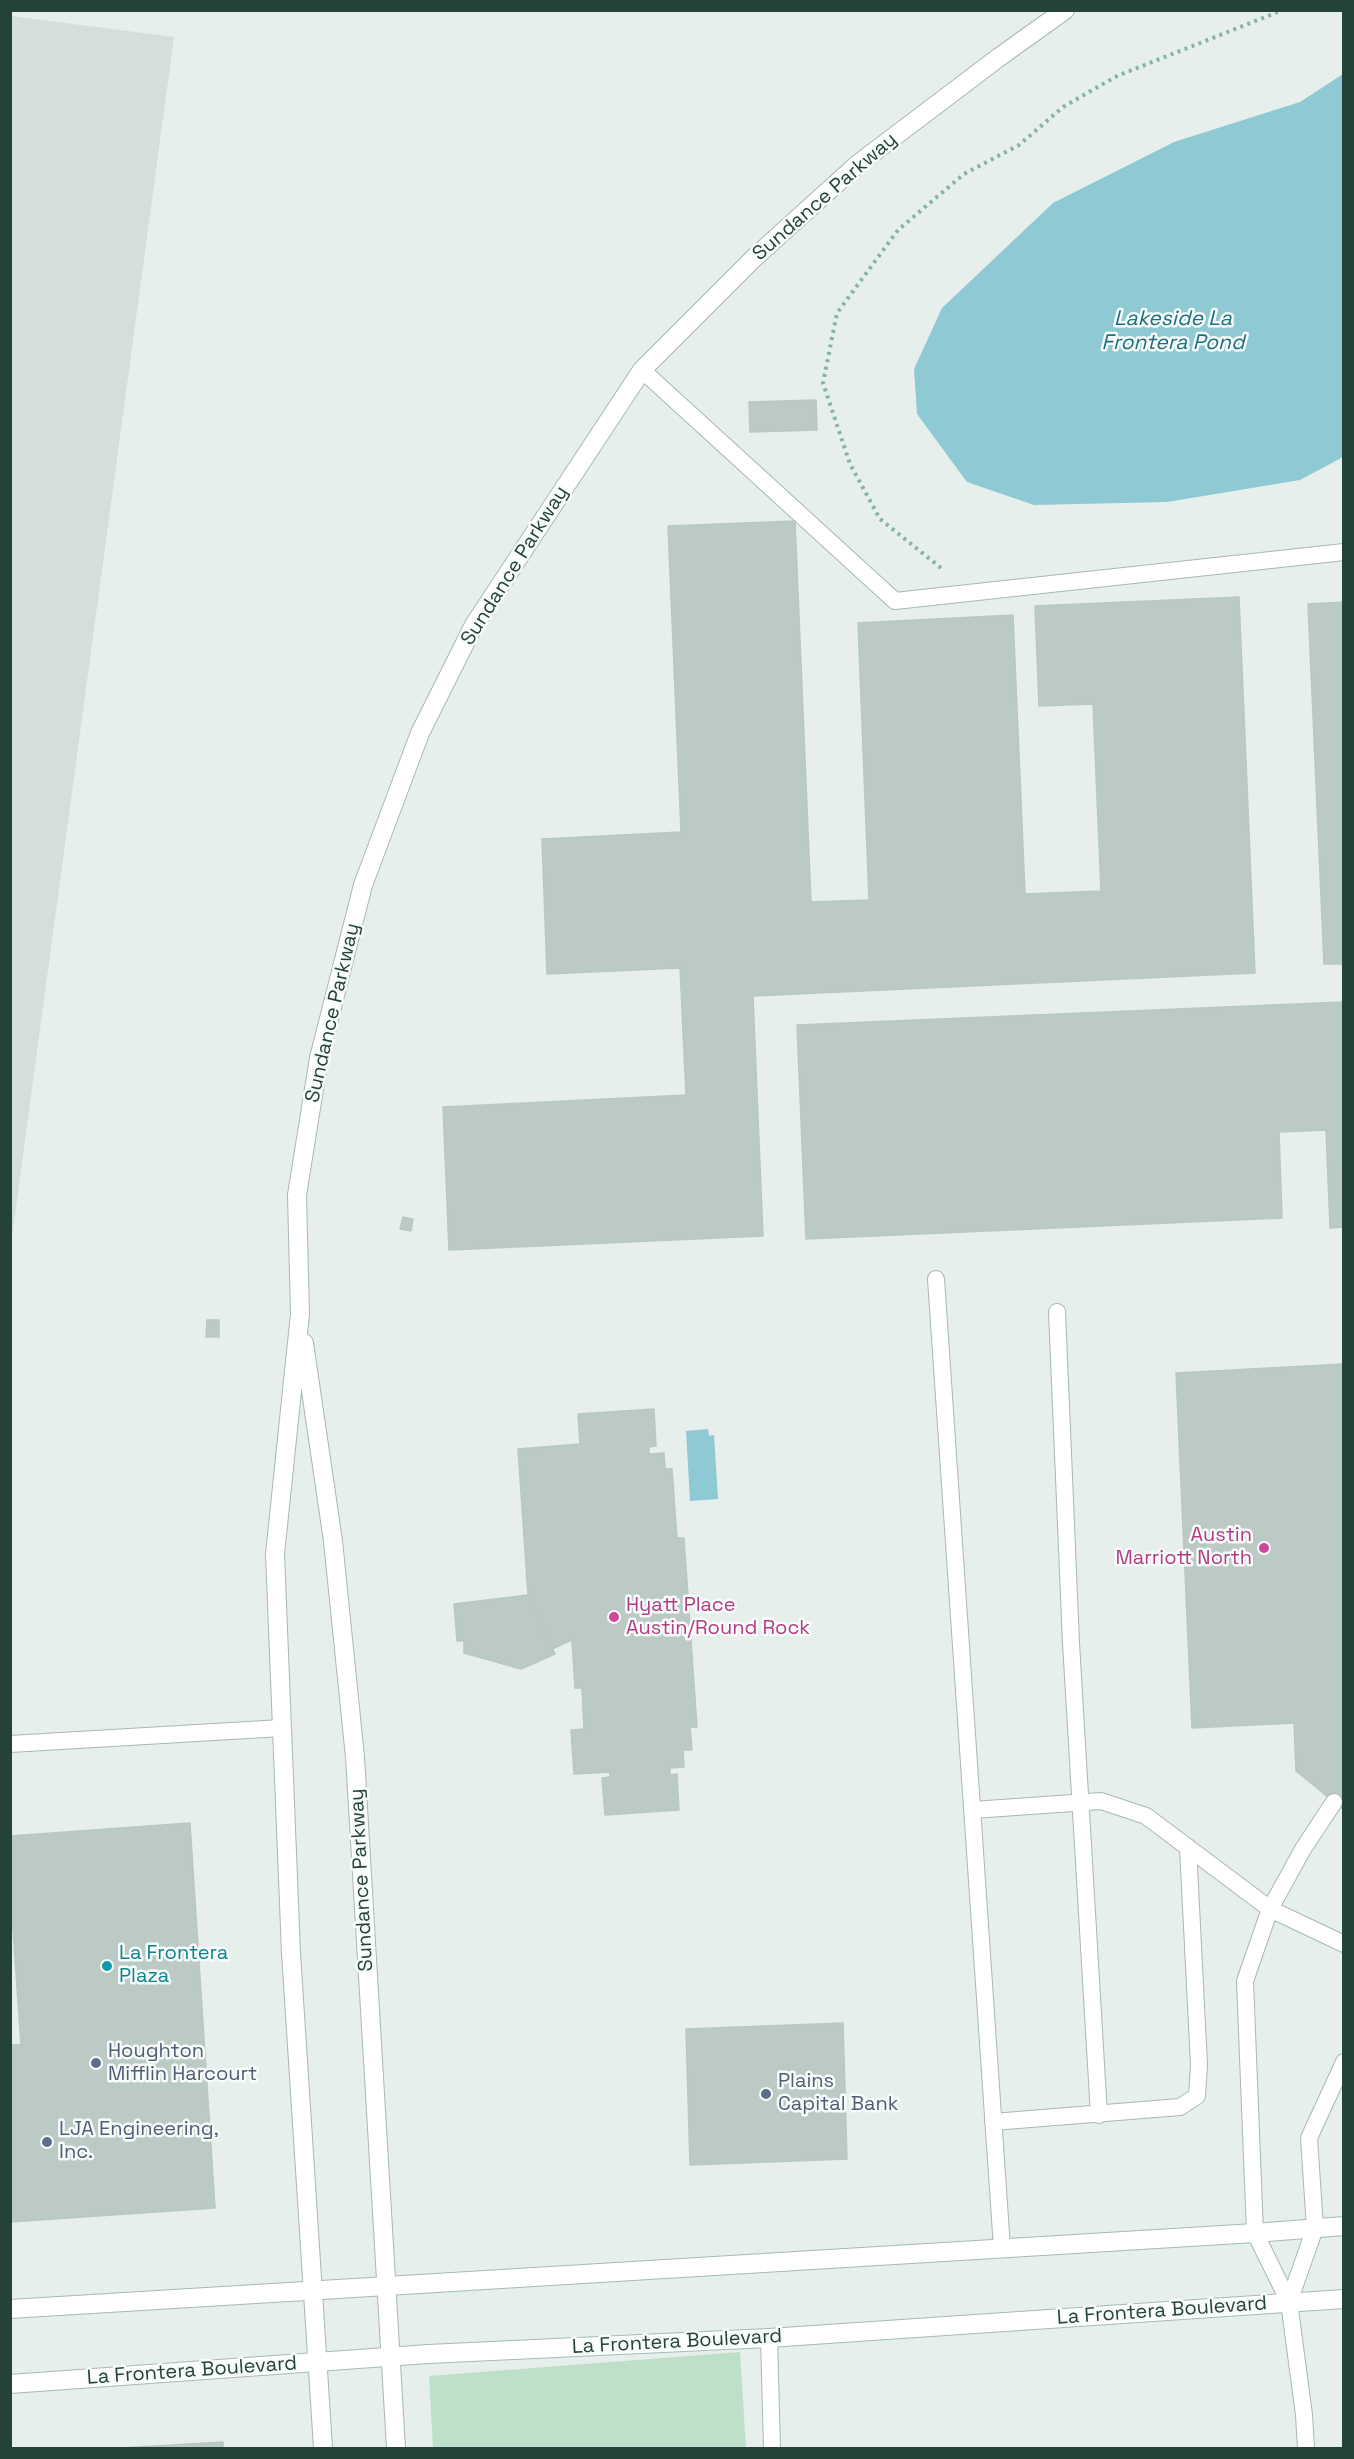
<!DOCTYPE html>
<style>
body{margin:0}
#map{position:relative;width:1354px;height:2459px;overflow:hidden;background:#e6efeb;font-family:"Space Grotesk",sans-serif}
canvas{display:block}
.frame{position:absolute;inset:0;border:12px solid #24423a;pointer-events:none}
</style>
<div id="map">
<canvas width="1354" height="2459"></canvas>
<div class="frame"></div>
</div>
<script>
const ctx = document.querySelector('canvas').getContext('2d');
ctx.lineJoin = 'round';
function fill(path, color) {
  ctx.fillStyle = color;
  ctx.fill(path, 'evenodd');
}
function strokePath(path, color, width, dash) {
  ctx.strokeStyle = color;
  ctx.lineWidth = width;
  ctx.lineCap = dash ? 'butt' : 'round';
  ctx.setLineDash(dash || []);
  ctx.stroke(path);
}
function write(font, color, halo, rows, align = 'center') {
  ctx.font = font + ' "Space Grotesk",sans-serif';
  ctx.lineWidth = 5;
  ctx.setLineDash([]);
  ctx.textBaseline = 'middle';
  ctx.strokeStyle = halo;
  ctx.fillStyle = color;
  for (const [text, x, y, turn = 0] of rows) {
    ctx.save();
    ctx.translate(x, y);
    ctx.rotate((+turn || 0) * Math.PI / 180);
    ctx.textAlign = isNaN(turn) ? turn : align;
    if (halo) ctx.strokeText(text, 0, 0);
    ctx.fillText(text, 0, 0);
    ctx.restore();
  }
}
fill(new Path2D(`
 M11 16 174 37 11 1244 10 16Z`), '#d4dfda');
fill(new Path2D(`
 M740 2352 746 2448H433L429 2376Z`), '#bfe0c8');
fill(new Path2D(`
 M1343 74V457L1300 480 1167 502 1034 505 967 482 917 414 914 369 942 308 1053 203 1174 142 1300 102Z
 M708 1429 709 1436 714 1435 718 1499 690 1501 686 1431Z`), '#8ec9d4');
const building = new Path2D(`
 M816 400 817 430 750 432 749 402Z
 M795 521 811 902 869 900 858 623 1013 615 1025 894 1101 891 1093 704 1039 706 1035 606 1239 597 1255 973 753 996 763 1236 449 1250 443 1107 686 1095 680 968 547 974 542 839 681 832 668 526Z
 M1344 602V964H1324L1308 604Z
 M1344 1002V1227L1330 1228 1326 1130 1279 1132 1282 1218 806 1239 797 1025Z
 M403 1217 413 1219 411 1231 400 1229Z
 M207 1320H219V1337H206Z
 M1344 1364V1810L1296 1771 1294 1723 1192 1728 1176 1373Z
 M654 1409 656 1446 649 1447V1454L664 1453 665 1469H672L677 1538H684L697 1727H690L692 1750H683L684 1767 670 1768V1775L677 1774 679 1810 605 1815 602 1778 610 1777V1772L574 1774 571 1730 584 1729 582 1688H575L572 1640 552 1649 528 1595 518 1449 580 1444 578 1414Z
 M528 1595 555 1654 521 1669 464 1653V1641H457L454 1604Z
 M190 1823 215 2208 10 2222V2045H21L10 1887V1836Z
 M843 2023 847 2159 690 2165 686 2029Z
 M223 2442V2448H120Z`);
fill(building, '#bbcac4');
strokePath(building, '#b8c9c2', 1.5);
const lane = new Path2D(`
 M642 370 895 601 1344 552
 M936 1279 1002 2248
 M1057 1312 1071 1643 1099 2115
 M10 1744 282 1728
 M973 1810 1101 1801 1146 1816 1270 1909 1344 1944
 M993 2122 1180 2107 1197 2096 1199 2065 1188 1847
 M1289 2302 1315 2228 1309 2138 1344 2062
 M769 2338 772 2448
 M1306 2448 1304 2415 1289 2302 1255 2233 1245 1981 1270 1909 1303 1849 1334 1802`);
const street = new Path2D(`
 M304 1343 333 1541 355 1757 396 2448
 M323 2448 291 1953 275 1554 300 1314 297 1195 319 1058 363 885 420 733 474 625 642 370 754 258 858 164 998 58 1065 10`);
const secondary = new Path2D(`
 M10 2309 1255 2233 1344 2226
 M10 2384 428 2354 769 2338 1344 2299`);
strokePath(lane, '#a8b8b2', 18);
strokePath(street, '#a8b8b2', 20);
strokePath(secondary, '#a4bbb3', 20);
strokePath(new Path2D(`
 M941 568 880 519 850 464 823 383 837 313 898 230 964 174 1019 145 1063 107 1117 76 1283 10`), '#86b3a5', 4, [3, 4.5]);
strokePath(lane, '#fff', 16);
strokePath(street, '#fff', 18);
strokePath(secondary, '#fff', 18);
for (const [x, y, r, color] of [
 [1264,1548,6,"#d1479c"],
 [614,1617,6,"#d1479c"],
 [107,1966,6,"#0f9aa8"],
 [96,2063,6,"#5c6f8a"],
 [766,2094,6,"#5c6f8a"],
 [47,2142,6,"#5c6f8a"]
]) {
  const dot = new Path2D();
  dot.arc(x, y, r, 0, 2 * Math.PI);
  ctx.fillStyle = color;
  ctx.fill(dot);
  strokePath(dot, '#f7fbf9', 2);
}
write('20px', '#24423a', '#f7fbf9', [
 ["Sundance Parkway",825,197,-41],
 ["Sundance Parkway",515,566,-58],
 ["Sundance Parkway",333,1013,-77],
 ["Sundance Parkway",362,1880,-93],
 ["La Frontera Boulevard",1162,2311,-4],
 ["La Frontera Boulevard",677,2342,-3],
 ["La Frontera Boulevard",192,2371,-4]
]);
write('20px', '#b23c85', '#f7fbf9', [
 ["Austin",1252,1536],
 ["Marriott North",1252,1559],
 ["Hyatt Place",626,1606,"left"],
 ["Austin/Round Rock",626,1629,"left"]
], 'right');
write('20px', '#0d838f', '#f7fbf9', [
 ["La Frontera",119,1954],
 ["Plaza",119,1977]
], 'left');
write('20px', '#4e5e75', '#f7fbf9', [
 ["Houghton",108,2052],
 ["Mifflin Harcourt",108,2075],
 ["Plains",778,2082],
 ["Capital Bank",778,2105],
 ["LJA Engineering,",59,2130],
 ["Inc.",59,2153]
], 'left');
write('italic 21px', '#1c6f80', '#f7fbf9', [
 ["Lakeside La",1173,319],
 ["Frontera Pond",1173,343]
]);
</script>
